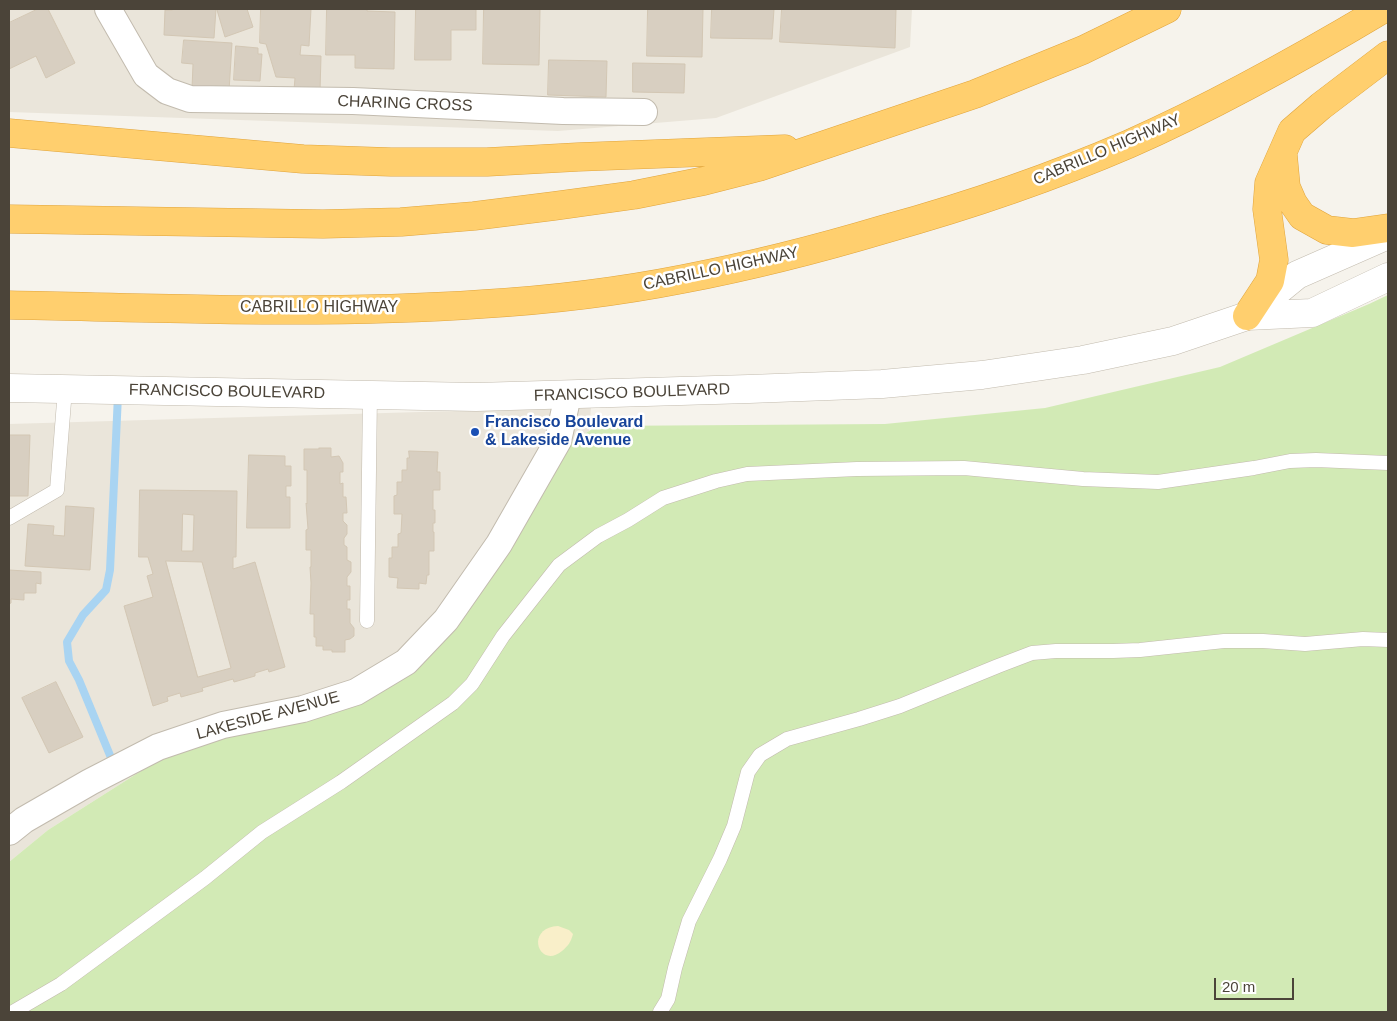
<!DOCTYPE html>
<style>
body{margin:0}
#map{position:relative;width:1397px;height:1021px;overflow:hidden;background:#f6f3ec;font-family:Helvetica,sans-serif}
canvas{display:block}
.frame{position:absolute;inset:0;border:10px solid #4b4439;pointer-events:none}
.scale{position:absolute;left:1214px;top:978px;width:80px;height:22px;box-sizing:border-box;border:2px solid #4b4439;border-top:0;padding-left:6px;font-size:15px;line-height:18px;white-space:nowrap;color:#4b4439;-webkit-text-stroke:4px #fff;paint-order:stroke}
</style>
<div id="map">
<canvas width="1397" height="1021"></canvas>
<div class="frame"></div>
<div class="scale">20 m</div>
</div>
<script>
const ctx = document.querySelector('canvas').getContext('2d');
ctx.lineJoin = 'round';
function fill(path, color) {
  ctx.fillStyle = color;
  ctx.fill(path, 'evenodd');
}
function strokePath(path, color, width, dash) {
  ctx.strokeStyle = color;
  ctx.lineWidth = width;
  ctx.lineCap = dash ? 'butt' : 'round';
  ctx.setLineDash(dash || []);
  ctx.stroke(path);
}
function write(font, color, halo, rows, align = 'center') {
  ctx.font = font + ' Helvetica,sans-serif';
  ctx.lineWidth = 5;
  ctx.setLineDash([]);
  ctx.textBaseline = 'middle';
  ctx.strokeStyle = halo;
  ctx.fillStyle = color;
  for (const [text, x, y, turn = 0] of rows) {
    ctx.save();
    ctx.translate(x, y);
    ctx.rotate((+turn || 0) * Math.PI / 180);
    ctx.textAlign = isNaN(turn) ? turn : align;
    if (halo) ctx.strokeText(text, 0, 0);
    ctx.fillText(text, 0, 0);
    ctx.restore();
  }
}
fill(new Path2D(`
 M9 9H912L910 47 716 118 558 131 9 112Z
 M591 407 589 431 567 445 412 670 163 757 48 830 9 862V424Z`), '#eae5da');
fill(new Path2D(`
 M1388 295V1012H9V862L48 830 163 757 412 670 567 445 597 426 885 424 1045 408 1220 367 1369 304Z`), '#d2eab5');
fill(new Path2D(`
 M558 926 569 930 573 934C571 942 568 946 562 951 539 970 524 928 558 926Z`), '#f9efc9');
strokePath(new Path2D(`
 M114 765 79 680 69 661 67 642 83 615 106 590 110 570 118 395`), '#a9d4f2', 8);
const building = new Path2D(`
 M38 9H48L75 63 46 78 36 56 9 69V23Z
 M172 9H216L214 38 164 35 165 10H172Z
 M222 9H247L253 27 225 37 217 10Z
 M261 9H311L309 46 301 45 300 55 321 56 320 91 294 90 295 78 276 77 266 44 260 43Z
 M327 9H367V11L395 12 394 69 355 68V55H326Z
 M416 9H476V30H451V60H415Z
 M484 9H540L539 65 483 64Z
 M648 9H703L702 57 647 56Z
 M712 9H774L772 39 711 38Z
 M782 9H896L895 48 780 42Z
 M184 40 232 43 229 91 192 89 193 64 182 63Z
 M236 46 258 48V54H262L260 81 234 80Z
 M549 60 607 61 606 97 548 95Z
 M633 63 685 64 684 93 633 92Z
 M9 435H30L28 496H9Z
 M319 448H331V457L339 456 343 463V472H340V484L343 483V497H346L347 513H343V521L347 525V534L344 538V545L347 547V560L351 562V572L347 577V586H350V600H347V609H350V623L354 628V636L350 639 345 640V652H332V650H323V646H316V637H314V614H310L311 583 310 567H311V550H306V530L308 529 306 503 307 504V470H304V449H319Z
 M409 451 438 452 437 472H440V490H433V510H435V523H433V532H434V551H429V575H427L426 584 419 583V589L397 588 398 578 389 577V558H392V547H398V534L401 533 402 514H394V496L397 495V482H402V470H407V458H409Z
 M249 455 285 456V466H291V486H286V497H290V528H247Z
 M140 490 237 491 236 557H233V569L255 562 285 667 269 672 268 669 255 673V676L234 682 233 679 202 688 203 691 181 697 180 693 167 697 168 701 153 706 124 606 153 597 147 576 153 574 148 557H139ZM183 514 194 515 193 551H182ZM166 561 202 562 231 668 198 677Z
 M66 506 94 508 90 570 25 566 28 524 54 526 53 535 64 536Z
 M9 570 41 572V584L36 583V593H24V600L11 599V603L9 604Z
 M56 682 83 737 49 753 22 698Z`);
fill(building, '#d8cfc1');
strokePath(building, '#d3c7b4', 1);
const service = new Path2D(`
 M9 518 57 490 65 389
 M367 621 370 395
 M13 1012 61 984 205 878 262 832 341 782 453 703 472 684 503 636 559 565 598 536 628 520 663 498 716 481 747 474 857 469 964 468 1083 479 1158 482 1254 468 1290 461 1316 460 1388 463
 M660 1012 668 999 675 968 689 921 720 859 734 826 748 772 760 755 787 739 859 719 900 706 998 666 1032 653 1056 651H1113L1140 650 1224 641H1263L1305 644 1363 639 1388 640`);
const minor = new Path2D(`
 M108 9 146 75 167 91 190 99 353 101 563 111 644 112
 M9 832 24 820 90 782 158 747 223 725 303 709 356 692 406 662 446 620 499 544 558 441 568 395`);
const tertiary = new Path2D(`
 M1253 311 1297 275 1388 235
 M9 388 476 397 749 389 882 384 982 375 1083 360 1173 341 1247 316 1312 313 1388 277`);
const motorway = new Path2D(`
 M9 133 303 159 391 162H487L578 157 785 149
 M1283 155 1286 187 1293 203 1302 216 1327 230 1353 233 1388 228
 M9 219 323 224 401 222 474 216 554 206 634 195 704 181 759 167 975 94 1083 50 1167 9
 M9 305C167 308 325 315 483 304 550 300 617 292 683 279 751 266 818 249 885 229 968 206 1050 178 1129 144 1217 105 1301 58 1383 9
 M1247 316 1270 281 1274 260 1267 209 1269 183 1292 131 1321 106 1388 55`);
strokePath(service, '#c2bbae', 15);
strokePath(minor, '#c2bbae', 28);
strokePath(tertiary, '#c2bbae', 29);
strokePath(motorway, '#e0a43c', 29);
strokePath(service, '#fff', 14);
strokePath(minor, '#fff', 26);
strokePath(tertiary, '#fff', 28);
strokePath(motorway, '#ffcf6e', 28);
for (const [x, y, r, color] of [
 [475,432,5,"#1a4fb4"]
]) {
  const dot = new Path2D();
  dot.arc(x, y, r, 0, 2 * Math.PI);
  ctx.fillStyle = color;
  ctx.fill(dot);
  strokePath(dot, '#fff', 2);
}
write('16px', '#4b4439', '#fff', [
 ["CHARING CROSS",405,104,2],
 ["CABRILLO HIGHWAY",1107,150,-23],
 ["CABRILLO HIGHWAY",721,269,-12],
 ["CABRILLO HIGHWAY",319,308],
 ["FRANCISCO BOULEVARD",227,392,1],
 ["FRANCISCO BOULEVARD",632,393,-2],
 ["LAKESIDE AVENUE",268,716,-15]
]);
write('bold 16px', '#164399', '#fff', [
 ["Francisco Boulevard",485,423],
 ["& Lakeside Avenue",485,441]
], 'left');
</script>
